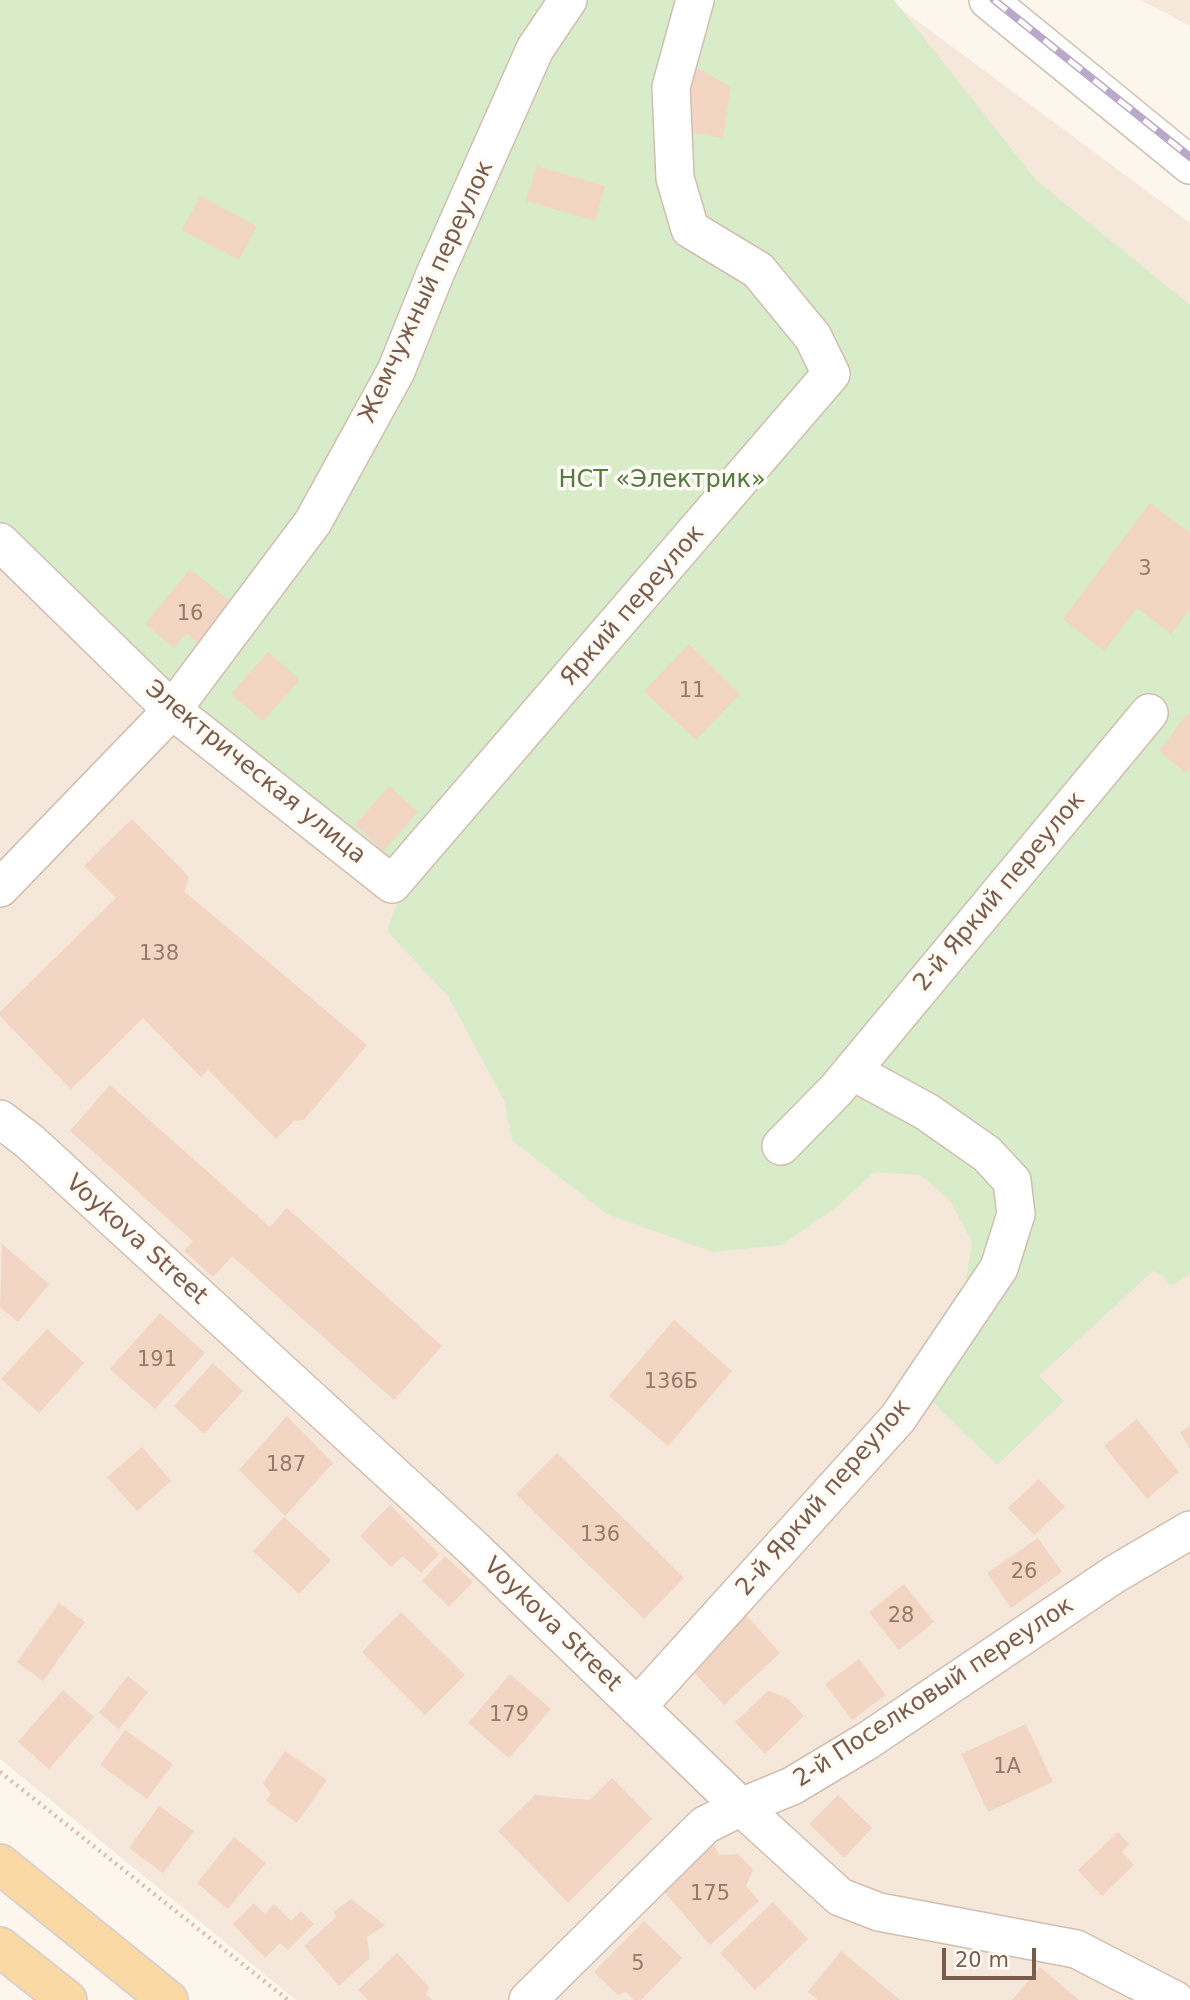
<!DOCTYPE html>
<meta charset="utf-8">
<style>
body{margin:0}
#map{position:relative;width:1190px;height:2000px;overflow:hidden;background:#fdf6ec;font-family:"DejaVu Sans",sans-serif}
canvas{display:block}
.scale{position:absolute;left:942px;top:1948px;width:94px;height:32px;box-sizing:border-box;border:4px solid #7a5c4d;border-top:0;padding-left:9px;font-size:21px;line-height:24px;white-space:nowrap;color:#7a5c4d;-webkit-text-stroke:5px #fffaf3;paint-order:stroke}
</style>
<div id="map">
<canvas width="1190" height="2000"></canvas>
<div class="scale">20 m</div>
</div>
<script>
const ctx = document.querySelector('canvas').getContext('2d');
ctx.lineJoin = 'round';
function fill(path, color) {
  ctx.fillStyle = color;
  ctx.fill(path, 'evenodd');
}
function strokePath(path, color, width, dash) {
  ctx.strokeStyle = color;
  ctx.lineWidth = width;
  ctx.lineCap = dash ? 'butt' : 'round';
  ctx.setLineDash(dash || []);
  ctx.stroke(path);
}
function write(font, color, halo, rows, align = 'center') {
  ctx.font = font + ' "DejaVu Sans",sans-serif';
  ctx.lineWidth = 7;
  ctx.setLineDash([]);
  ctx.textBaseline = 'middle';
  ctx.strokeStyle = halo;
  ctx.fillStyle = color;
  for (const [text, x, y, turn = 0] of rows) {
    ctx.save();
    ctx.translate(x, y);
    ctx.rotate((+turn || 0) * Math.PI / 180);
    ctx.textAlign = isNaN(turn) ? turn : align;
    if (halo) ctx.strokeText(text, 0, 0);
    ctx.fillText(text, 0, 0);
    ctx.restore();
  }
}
fill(new Path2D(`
 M0 0H889L1190 223V2000H296L0 1759Z
 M1141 0H1190V26Z`), '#f5e8da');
fill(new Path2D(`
 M0 0H894L1036 180 1190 305V1274L1171 1286 1162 1275 1153 1271 1039 1376 1064 1401 997 1465 906 1376 965 1287 972 1242 949 1199 920 1175 874 1172 835 1208 782 1245 713 1252 607 1214 512 1140 505 1102 448 996 387 931 400 895 184 693 0 533Z`), '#d8ecc9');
fill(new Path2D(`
 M685 61 731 87 723 138 674 130Z
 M537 166 605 186 595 221 526 201Z
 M200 196 257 226 239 260 182 230Z
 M1150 503 1190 533V609L1171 634 1137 608 1104 651 1063 619Z
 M190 569 236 606 202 647 186 633 174 648 145 624Z
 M689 644 740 694 696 740 644 691Z
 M268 652 300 680 263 721 231 694Z
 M1187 714 1190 716V768L1186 773 1159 751Z
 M389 786 418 812 383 851 355 825Z
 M132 819 189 877 185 892 367 1045 304 1120 294 1121 276 1139 208 1070 201 1077 143 1018 71 1089 0 1016V1012L116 898 84 866Z
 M110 1085 270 1227 287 1208 442 1346 394 1400 232 1256 213 1277 184 1251 193 1241 70 1131Z
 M2 1244 49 1284 18 1322 0 1307Z
 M160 1313 205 1353 155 1409 110 1369Z
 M674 1320 732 1371 668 1446 609 1396Z
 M47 1329 84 1363 39 1413 1 1379Z
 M213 1363 243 1391 204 1434 174 1406Z
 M287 1416 333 1463 285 1516 239 1470Z
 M1137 1419 1179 1472 1147 1499 1104 1446Z
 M1190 1426V1449L1180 1432Z
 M142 1447 171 1481 137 1511 107 1477Z
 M557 1453 684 1578 644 1619 516 1494Z
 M1039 1479 1065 1507 1034 1535 1008 1508Z
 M390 1505 439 1554 421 1573 403 1556 391 1567 360 1536Z
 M284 1517 331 1560 299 1594 253 1551Z
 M1038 1538 1062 1572 1011 1608 987 1573Z
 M445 1556 473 1582 449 1607 422 1581Z
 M904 1584 934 1622 899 1650 869 1612Z
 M59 1603 85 1622 43 1681 17 1662Z
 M401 1612 465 1675 425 1715 362 1652Z
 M744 1613 780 1653 724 1705 687 1665Z
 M859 1659 886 1695 852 1720 825 1684Z
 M510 1674 551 1709 509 1758 468 1723Z
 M128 1676 148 1692 119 1729 99 1713Z
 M63 1690 94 1717 49 1769 18 1742Z
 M768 1691 787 1698 804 1716 765 1754 735 1722Z
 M1026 1724 1053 1782 988 1812 961 1754Z
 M125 1730 173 1764 147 1799 100 1765Z
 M285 1751 327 1780 297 1823 266 1801 271 1794 263 1783Z
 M612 1778 652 1819 568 1903 498 1831 535 1795 590 1800Z
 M838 1795 872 1828 844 1858 809 1824Z
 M159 1806 194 1831 163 1873 129 1848Z
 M1118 1832 1129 1844 1122 1852 1134 1865 1102 1896 1078 1870Z
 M234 1837 266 1863 228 1909 197 1883Z
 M713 1842 719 1855 738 1854 753 1870 746 1886 759 1901 710 1945 661 1888Z
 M351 1899 385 1925 367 1937 370 1958 339 1986 304 1946 336 1917 334 1912Z
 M773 1902 808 1939 755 1990 720 1953Z
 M254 1903 265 1914 274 1904 291 1921 301 1911 314 1924 288 1950 280 1943 265 1958 233 1924Z
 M644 1921 682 1958 641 2000H634L626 1992 618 1995 594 1972Z
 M841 1951 900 2000H818L808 1992Z
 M397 1953 430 1988 425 1993 432 2000H368L358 1990Z
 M1040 1967 1079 2000H1012Z`), '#f3d5c3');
const street = new Path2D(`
 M988 0 1190 165
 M0 542 172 710 392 884 831 374 813 337 758 270 690 229 675 178 671 87 695 0
 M0 888 172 710 313 522 396 371 435 274 535 49 568 0
 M0 1119 29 1141 473 1548 741 1807 840 1897 879 1912 1076 1949 1175 2000
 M781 1146 836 1090 1149 713
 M637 1707 898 1418 999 1268 1016 1214 1012 1181 987 1154 927 1112 852 1071
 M528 2000 705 1825 741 1807 792 1786 867 1741 1115 1574 1190 1530`);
const primary = new Path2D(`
 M0 1864 168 2000
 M0 1947 67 2000`);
strokePath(street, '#d1beb0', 40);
strokePath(primary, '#dad1cd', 42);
strokePath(new Path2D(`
 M0 1772 288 2000`), '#d9b8a5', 4.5, [2, 5]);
strokePath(street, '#fff', 37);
strokePath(primary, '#fbd9a5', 38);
const rail = new Path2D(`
 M994 0 1190 157`);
strokePath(rail, '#b9a8c9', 8);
strokePath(rail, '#fffaf3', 5, [16]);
write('21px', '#987a6a', null, [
 ["3",1145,570],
 ["16",190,615],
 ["11",692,692],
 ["138",159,955],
 ["191",157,1361],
 ["136Б",671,1383],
 ["187",286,1466],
 ["136",600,1536],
 ["26",1024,1573],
 ["28",901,1617],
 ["179",509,1716],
 ["1А",1007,1768],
 ["175",710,1895],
 ["5",638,1965]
]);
write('24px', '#7a5c4d', '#fffaf3', [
 ["Жемчужный переулок",427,292,-65],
 ["Яркий переулок",633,606,-49],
 ["Электрическая улица",255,773,39],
 ["2-й Яркий переулок",1000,892,-50],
 ["Voykova Street",136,1240,42],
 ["2-й Яркий переулок",824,1498,-49],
 ["Voykova Street",552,1625,44],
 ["2-й Поселковый переулок",934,1693,-33]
]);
write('24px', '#537a41', '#fffaf3', [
 ["НСТ «Электрик»",662,481]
]);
</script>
